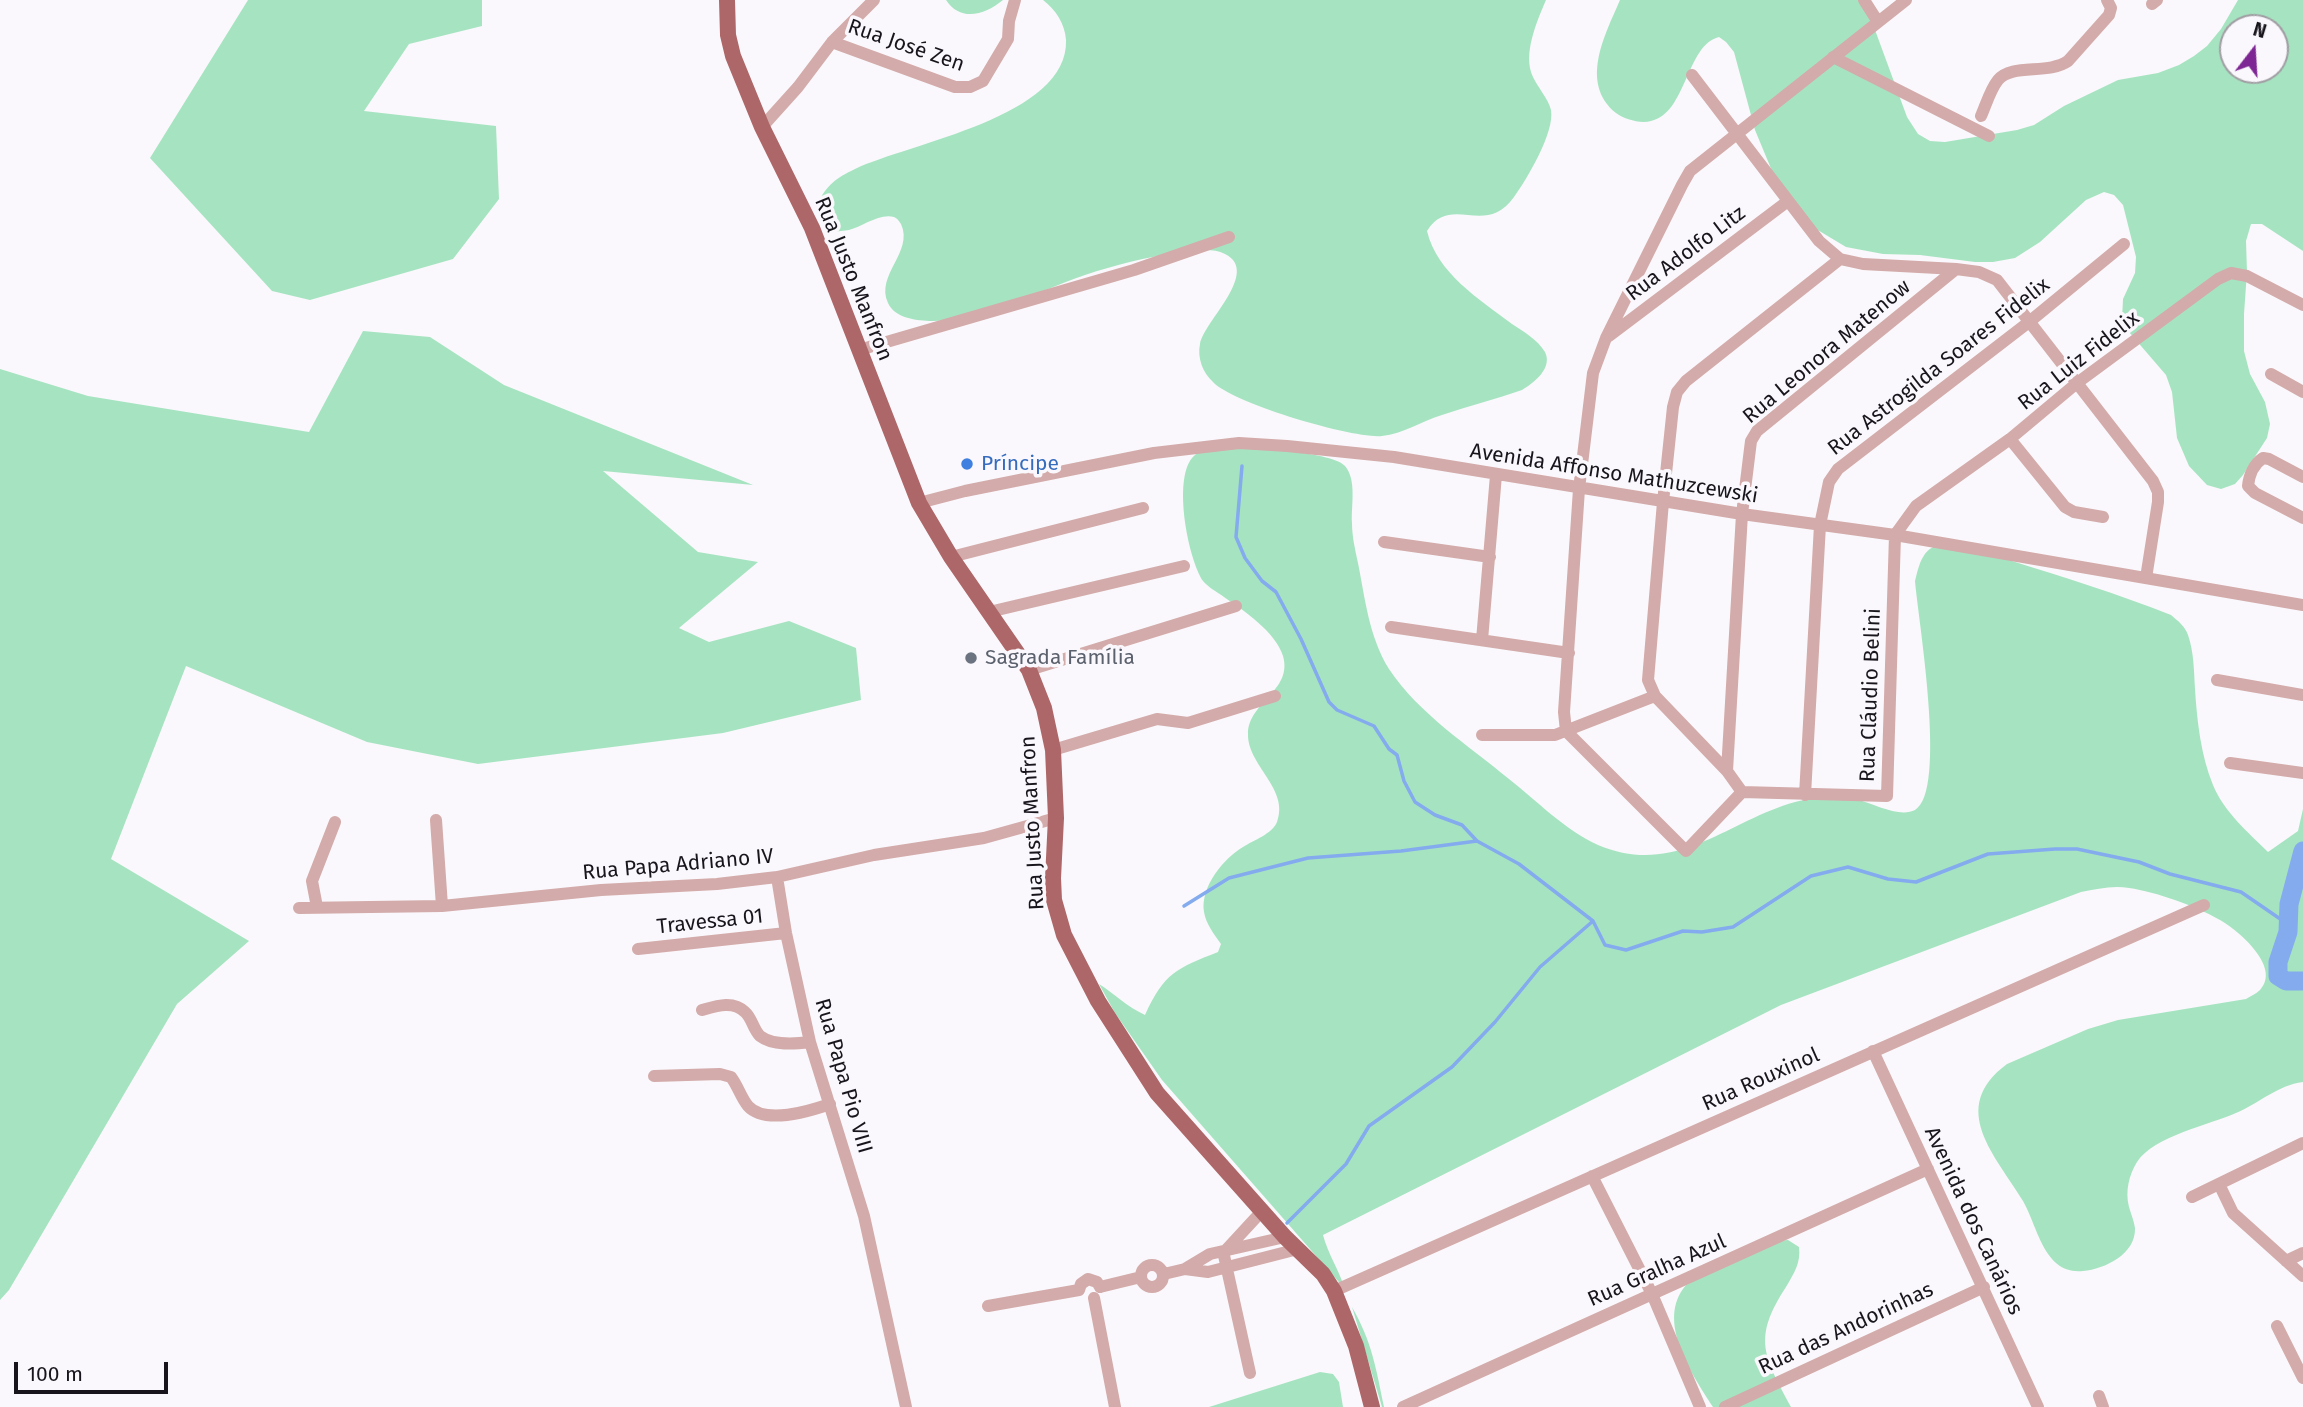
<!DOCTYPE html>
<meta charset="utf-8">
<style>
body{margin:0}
#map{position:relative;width:2303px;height:1407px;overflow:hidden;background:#faf8fc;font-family:"Fira Sans",sans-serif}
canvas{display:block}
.north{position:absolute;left:2219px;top:14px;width:70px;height:70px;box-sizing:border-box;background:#faf8fc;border:2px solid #a09da3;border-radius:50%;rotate:17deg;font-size:19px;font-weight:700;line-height:28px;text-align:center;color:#18151d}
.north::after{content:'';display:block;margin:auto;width:24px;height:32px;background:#7e2694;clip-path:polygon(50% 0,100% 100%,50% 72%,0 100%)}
.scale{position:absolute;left:14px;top:1362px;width:154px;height:32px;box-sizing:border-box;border:4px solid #18151d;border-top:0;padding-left:9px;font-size:21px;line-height:24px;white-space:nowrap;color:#18151d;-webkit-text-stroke:5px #faf8fc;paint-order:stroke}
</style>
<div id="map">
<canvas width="2303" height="1407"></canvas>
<div class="north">N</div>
<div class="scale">100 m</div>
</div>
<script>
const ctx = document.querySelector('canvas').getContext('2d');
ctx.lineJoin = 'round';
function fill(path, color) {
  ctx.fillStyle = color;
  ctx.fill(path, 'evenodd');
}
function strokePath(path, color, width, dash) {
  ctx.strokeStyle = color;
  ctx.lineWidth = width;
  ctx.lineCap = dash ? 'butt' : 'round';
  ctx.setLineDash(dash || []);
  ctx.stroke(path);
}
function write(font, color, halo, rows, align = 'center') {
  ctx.font = font + ' "Fira Sans",sans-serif';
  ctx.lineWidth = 7;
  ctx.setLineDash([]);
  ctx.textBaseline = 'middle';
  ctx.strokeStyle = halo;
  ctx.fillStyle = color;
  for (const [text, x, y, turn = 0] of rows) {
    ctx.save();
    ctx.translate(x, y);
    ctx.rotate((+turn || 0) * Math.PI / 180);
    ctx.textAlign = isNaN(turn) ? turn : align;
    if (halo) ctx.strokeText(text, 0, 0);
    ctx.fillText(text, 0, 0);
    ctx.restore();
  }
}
fill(new Path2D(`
 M248 0H482V26L409 44 364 111 496 126 499 199 453 259 310 300 272 291 150 158Z
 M946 0H1003C986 14 961 23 946 0Z
 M1043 0H1546C1537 21 1522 55 1533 77 1538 88 1548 98 1551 110 1555 132 1527 179 1514 197 1485 238 1451 193 1427 231 1437 273 1479 299 1512 324 1523 331 1538 340 1545 352 1553 368 1534 383 1522 390 1496 399 1469 406 1442 415 1422 421 1403 434 1382 436 1353 439 1232 403 1213 382 1203 373 1197 358 1200 344 1204 321 1261 272 1225 254 1211 247 1192 251 1178 253 1146 257 1115 265 1085 275 1035 292 983 322 929 321 914 320 895 318 888 303 875 275 914 252 901 224 899 221 898 219 894 217 879 213 862 227 849 230 844 231 838 231 833 232L822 223 817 204C827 185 836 178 855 169 909 143 1069 117 1066 40 1065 24 1056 10 1043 0Z
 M1620 0H1864L1907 117 1918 134 1930 141 1945 142 2017 130 2034 125 2064 106 2118 80 2158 73 2179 65 2194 56 2207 46 2221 29 2238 0H2303V251L2262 224H2251L2246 241 2247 272 2244 314V351L2250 374 2265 402 2270 424 2267 438 2243 475 2235 484 2221 489 2207 485 2189 466 2177 438 2172 392 2166 375 2129 332 2122 319 2123 299 2135 273 2136 257 2123 205 2114 195 2104 192 2086 200 2040 242 2015 258 1993 262H1975L1920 255 1883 254 1846 247 1811 226 1777 183 1755 130 1734 52 1726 42 1719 37C1686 45 1687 113 1651 121 1640 124 1624 119 1616 113 1579 83 1605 35 1620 0ZM2233 28H2275V70H2233Z
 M363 331 430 337 504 385 753 485 603 471 698 552 758 562 679 628 709 642 789 621 856 648 861 700 723 733 478 764 367 742 186 666 111 859 249 941 177 1004 9 1290 0 1300V369L88 396 309 432Z
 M1237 447C1258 449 1333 452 1345 466 1357 480 1351 505 1352 523 1352 536 1355 549 1358 563 1365 598 1369 637 1389 669 1419 714 1468 745 1509 779 1537 801 1565 830 1598 845 1699 888 1757 778 1859 800 1874 804 1900 818 1915 810 1948 792 1918 618 1915 581 1919 566 1922 547 1941 545 1963 543 1988 554 2009 560 2063 577 2118 594 2171 615 2178 621 2185 626 2188 635 2194 652 2194 672 2195 689 2197 721 2201 756 2213 785 2224 812 2248 832 2268 852L2298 831 2303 809V1082C2278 1085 2258 1104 2236 1113 2209 1125 2154 1136 2137 1162 2129 1175 2125 1191 2129 1207 2131 1214 2134 1221 2135 1228 2136 1254 2105 1269 2083 1271 2044 1275 2038 1227 2023 1201 1996 1156 1947 1108 2007 1064L2088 1029 2118 1020 2246 999C2250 996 2256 994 2260 990 2282 967 2238 930 2220 920 2196 906 2156 892 2129 888 2113 885 2097 889 2081 892L1781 1005 1323 1235C1328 1254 1339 1270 1345 1289L1162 1080 1115 1013 1099 984C1116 995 1126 1006 1145 1015 1164 973 1177 968 1218 952L1221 944C1214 934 1206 924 1204 912 1200 887 1224 858 1243 847 1254 840 1272 834 1277 822 1290 789 1247 765 1248 734 1248 702 1293 691 1283 656 1275 631 1244 611 1224 597 1217 592 1208 587 1203 581 1188 558 1173 481 1192 458 1202 446 1223 448 1237 447Z
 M1788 1240 1799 1247C1801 1263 1794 1273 1786 1287 1752 1339 1764 1356 1791 1407H1713C1692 1374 1655 1321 1686 1285L1773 1241Z
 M1352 1307C1372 1342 1376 1368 1384 1407H1382Z
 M1320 1372 1333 1374 1339 1382 1343 1407H1209Z`), '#a6e4c1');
strokePath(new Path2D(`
 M1242 466 1236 537 1245 558 1262 581 1276 592 1301 639 1329 702 1337 710 1374 726 1389 749 1397 755 1404 781 1415 802 1435 815 1462 825 1477 841 1519 864 1593 921 1605 945 1626 950 1683 931 1702 932 1733 927 1811 876 1848 867 1888 879 1916 882 1988 854 2055 849H2077L2139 862 2170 874 2241 892 2289 925
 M1184 906 1229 878 1308 858 1401 851 1477 841
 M1287 1223 1346 1164 1369 1126 1452 1067 1495 1022 1540 967 1593 921`), '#84abee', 3.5);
strokePath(new Path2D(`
 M2303 851 2289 904 2288 932 2278 962V976L2286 981H2303`), '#84abee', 19);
strokePath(new Path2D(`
 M1864 0 1878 22
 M2152 4 2157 0
 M832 42 955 87H970L983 81 1008 39 1009 21 1015 0
 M1833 57 1989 136
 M1692 75 1819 241 1840 259 1863 264 1956 269 1979 272 1997 280 2153 481 2158 492V502L2146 578
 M1981 116C1986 105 1990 90 1998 80 2012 63 2048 75 2068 61L2109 15 2111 8 2107 0
 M762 127 798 87 832 42 874 0
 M1609 336 1788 201
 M859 350 1134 270 1229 237
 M2271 374 2303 392
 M2010 439 2065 507 2074 512 2103 517
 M2303 477 2269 459 2263 458C2254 464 2249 475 2248 486L2255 493 2303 518
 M919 503 965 491 1154 453 1239 443 1287 446 1394 457 1742 514 1895 535 2303 605
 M1384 542 1490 557
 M951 557 1143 508
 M989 612 1184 566
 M1391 627 1569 653
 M1482 640 1496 475
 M1029 670 1236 606
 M2217 680 2303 695
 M1566 731 1564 712 1579 489 1593 373 1606 338 1682 185 1690 171 1906 0
 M1566 731 1686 851 1742 792
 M1482 735H1555L1655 696
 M1053 750 1157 719 1188 723 1275 696
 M2230 763 2303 773
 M1727 771 1742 514 1751 441 1757 431 1956 269
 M1742 792 1887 796 1895 535 1916 506 2010 439 2077 383 2218 279 2231 273 2247 276 2303 305
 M1742 792 1727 771 1655 696 1648 680 1663 502 1673 407 1677 392 1686 381 1840 259
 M1805 795 1820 525 1829 482 1838 469 2029 322 2124 244
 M436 820 442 906
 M777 877 786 933 810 1042 864 1216 906 1407
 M317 907 312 881 335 822
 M299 908 442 906 601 890 717 884 777 877 874 855 984 838 1056 818
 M638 949 786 933
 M702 1010C716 1006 733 1000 745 1012 752 1018 753 1029 760 1036 773 1046 795 1044 810 1042
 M1873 1051 2038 1407
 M654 1076 720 1074 731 1077C738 1086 741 1098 748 1106 765 1125 810 1111 830 1104
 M1592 1176 1652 1294 1700 1407
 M2219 1184 2233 1213 2303 1276
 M2192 1197 2303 1143
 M1226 1250 1262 1211
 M1223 1251 1250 1373
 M2286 1261 2303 1253
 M1141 1276a11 11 0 1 1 22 0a11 11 0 1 1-22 0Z
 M1185 1269 1208 1272 1298 1249
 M1164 1274 1185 1269 1210 1254 1285 1237
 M1100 1287 1141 1277
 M1079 1290 1081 1284 1088 1279 1097 1282 1100 1287
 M1334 1291 2204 905
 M1094 1298 1115 1407
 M988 1306 1079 1290
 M2277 1326 2303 1378
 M2099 1396 2103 1407
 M1403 1407 1928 1169
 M1725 1407 1984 1287`), '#d3abaa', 12);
strokePath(new Path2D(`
 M727 0 728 35 733 56 762 127 812 228 919 503 951 557 1029 670 1044 708 1053 750 1056 818 1053 878 1054 900 1064 935 1098 1001 1157 1093 1285 1237 1323 1274 1334 1291 1356 1346 1372 1407`), '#ae6768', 16);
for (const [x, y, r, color] of [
 [967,464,7,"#3f7fe0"],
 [971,658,7,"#6b7280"]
]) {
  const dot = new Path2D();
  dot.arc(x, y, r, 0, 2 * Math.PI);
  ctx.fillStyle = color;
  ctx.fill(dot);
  strokePath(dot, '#faf8fc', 2.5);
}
write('21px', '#18151d', '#faf8fc', [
 ["Rua José Zen",906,46,19],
 ["Rua Adolfo Litz",1686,254,-37],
 ["Rua Justo Manfron",853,279,68],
 ["Rua Leonora Matenow",1827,352,-40],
 ["Rua Luiz Fidelix",2079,361,-38],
 ["Rua Astrogilda Soares Fidelix",1939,367,-38],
 ["Avenida Affonso Mathuzcewski",1614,474,9],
 ["Rua Cláudio Belini",1871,695,-88],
 ["Rua Justo Manfron",1033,823,-93],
 ["Rua Papa Adriano IV",678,865,-5],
 ["Travessa 01",710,922,-6],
 ["Rua Papa Pio VIII",843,1076,74],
 ["Rua Rouxinol",1761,1080,-24],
 ["Avenida dos Canários",1973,1221,65],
 ["Rua Gralha Azul",1657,1271,-24],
 ["Rua das Andorinhas",1846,1329,-25]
]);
write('21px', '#366cbe', '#faf8fc', [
 ["Príncipe",981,464]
], 'left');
write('21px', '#5b616d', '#faf8fc', [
 ["Sagrada Família",985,658]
], 'left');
</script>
